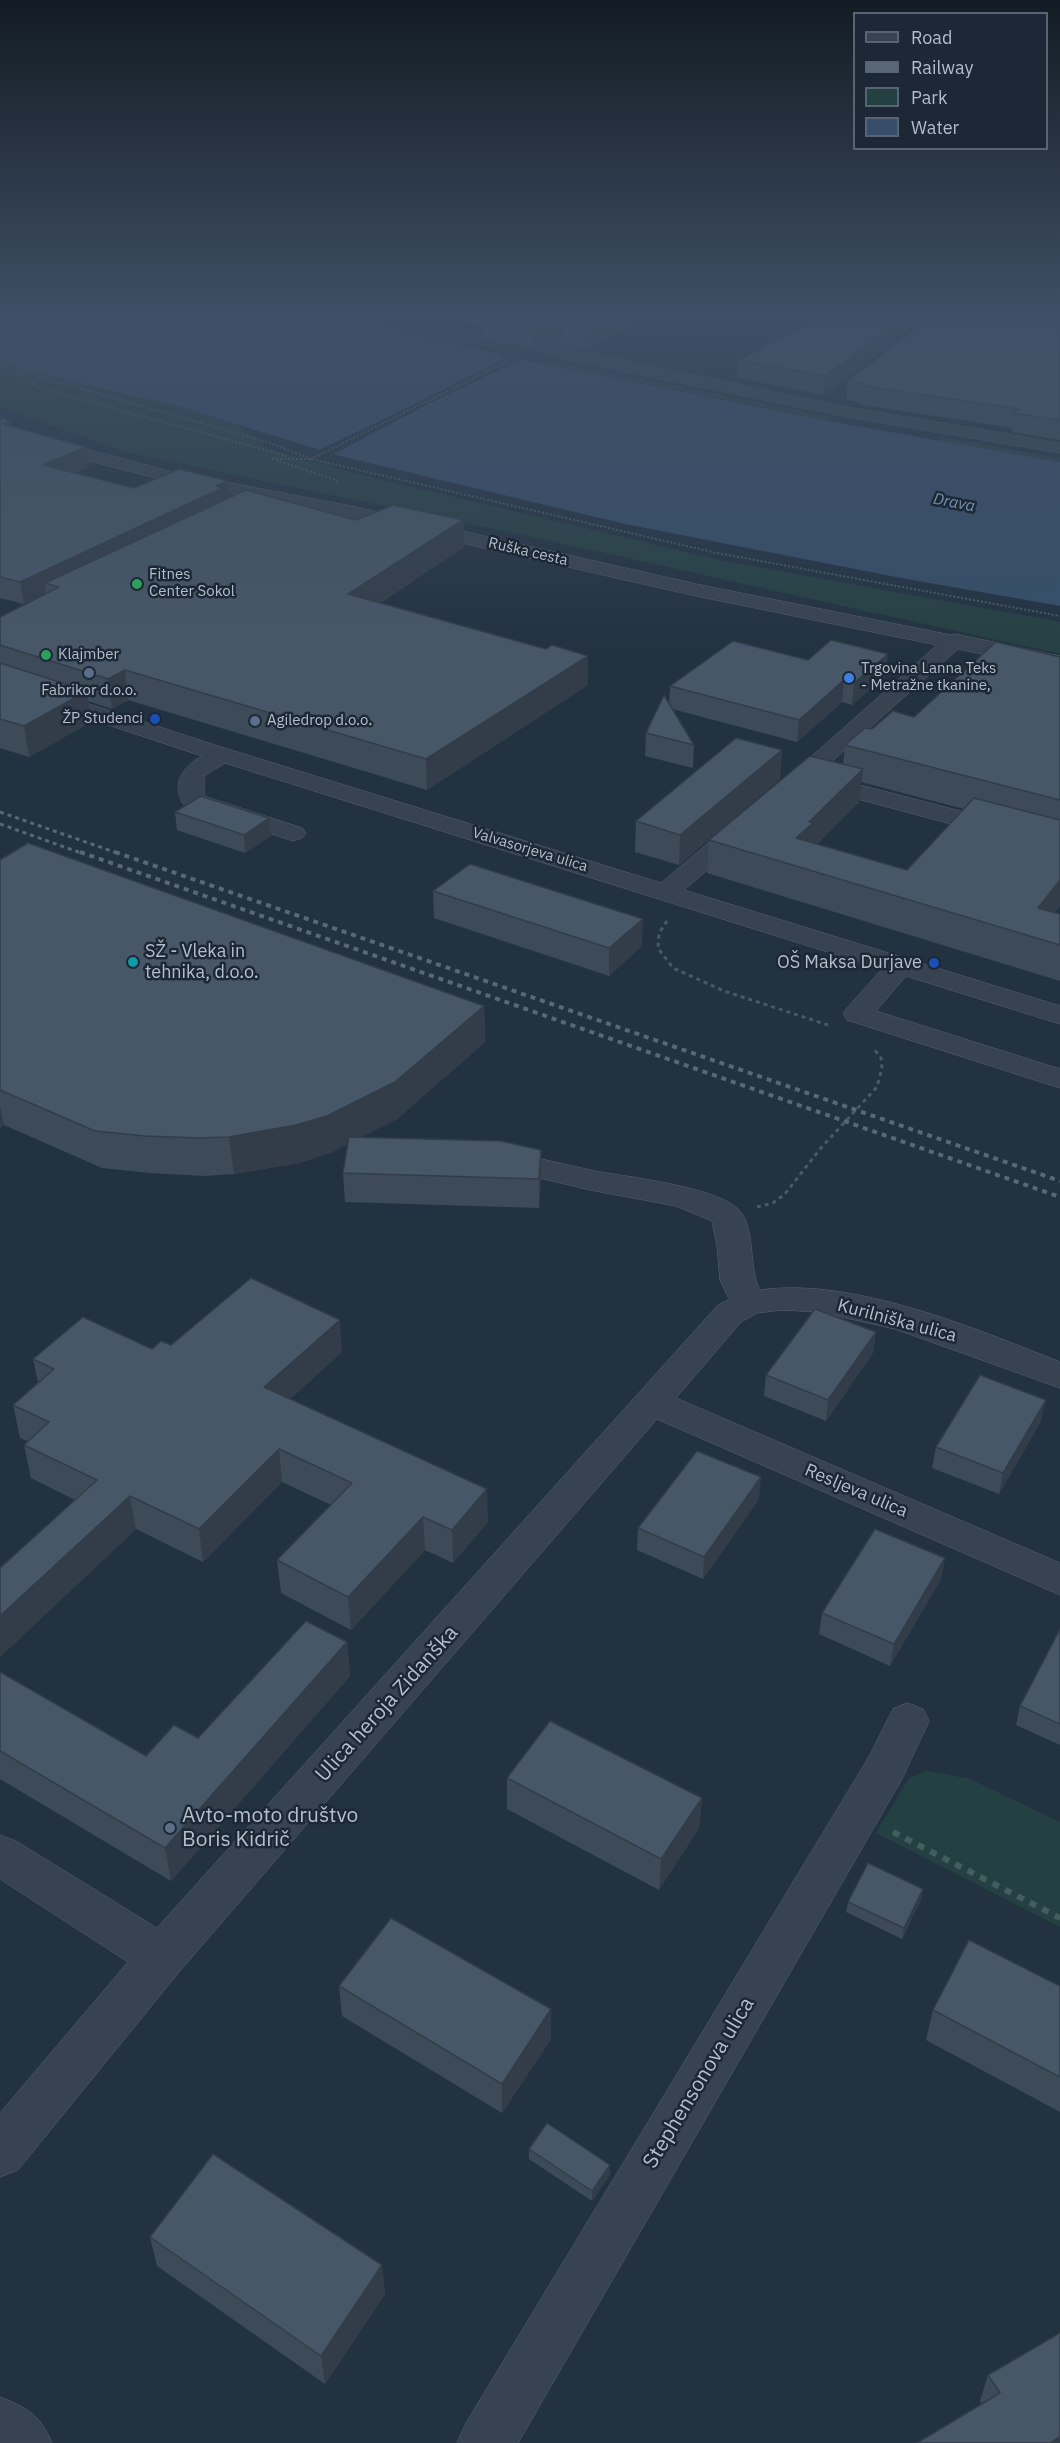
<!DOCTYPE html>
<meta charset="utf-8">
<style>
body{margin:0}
#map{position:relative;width:1060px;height:2443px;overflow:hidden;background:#233241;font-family:"IBM Plex Sans",sans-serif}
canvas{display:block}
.legend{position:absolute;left:853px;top:12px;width:195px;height:138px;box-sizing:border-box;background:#1c2836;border:2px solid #596472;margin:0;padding:8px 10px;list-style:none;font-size:18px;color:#b4becb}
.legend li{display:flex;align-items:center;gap:12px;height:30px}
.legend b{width:30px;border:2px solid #596472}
</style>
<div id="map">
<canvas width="1060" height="2443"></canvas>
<ul class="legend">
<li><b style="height:8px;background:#384351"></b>Road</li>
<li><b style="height:8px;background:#596878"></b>Railway</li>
<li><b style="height:16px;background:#254042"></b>Park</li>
<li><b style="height:16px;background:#364e69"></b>Water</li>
</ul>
</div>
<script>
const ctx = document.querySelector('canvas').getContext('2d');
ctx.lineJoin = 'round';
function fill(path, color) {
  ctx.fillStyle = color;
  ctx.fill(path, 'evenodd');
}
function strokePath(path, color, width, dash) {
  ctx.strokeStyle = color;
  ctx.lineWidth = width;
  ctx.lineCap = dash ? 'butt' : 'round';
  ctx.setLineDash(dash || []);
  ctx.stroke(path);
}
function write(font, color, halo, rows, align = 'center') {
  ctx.font = font + ' "IBM Plex Sans",sans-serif';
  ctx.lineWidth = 5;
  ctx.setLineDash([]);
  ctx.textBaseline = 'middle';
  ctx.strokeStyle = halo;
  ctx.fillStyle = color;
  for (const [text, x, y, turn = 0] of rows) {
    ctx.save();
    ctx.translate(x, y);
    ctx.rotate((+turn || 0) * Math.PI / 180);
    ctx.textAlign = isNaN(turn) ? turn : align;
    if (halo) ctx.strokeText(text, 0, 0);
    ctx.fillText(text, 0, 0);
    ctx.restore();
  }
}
fill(new Path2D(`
 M0 361 22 370 181 407 238 425 269 449 357 474 724 561 1060 622V654L519 534 125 452 0 407Z
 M558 362 832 417 828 421 551 365Z
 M941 437 1060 458V462L938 441Z
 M928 1771 970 1779 1060 1822V1927L876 1833 909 1778Z`), '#254042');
fill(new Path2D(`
 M0 315H345L504 356 501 358 518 362 522 360 828 421 1060 462V606L896 577 625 524 336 455 181 407 22 370 0 361Z`), '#364e69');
fill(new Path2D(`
 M507 357 525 358 426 405 330 456 315 452 417 403Z`), '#233241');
const minor = new Path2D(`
 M590 315H609L556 346 847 407 1060 443V453L847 417 568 360 537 350 535 347Z
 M0 423 97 452 173 472 356 507 696 584 951 635 955 634 1060 656V670L958 649 818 774 1060 837V853L809 786 808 783C798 792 793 796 779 793L776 788 937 645 696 596 356 519 172 482 85 460 0 434Z
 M0 675 218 746 661 883 733 822 742 819 751 822 755 827 751 832 684 890 1060 1006V1024L906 976 876 1011 1060 1069V1088L847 1020 843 1014 847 1008 882 969 225 763 204 776V796L302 828 306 833 302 838 293 841 284 838 184 805C170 784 183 767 202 756L0 689Z
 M496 1148C529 1156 562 1164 595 1171 627 1177 720 1187 740 1211 756 1230 748 1268 760 1290 853 1277 974 1328 1060 1362V1388L895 1329 820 1312 782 1310 757 1313 741 1322 676 1398 1060 1563V1595L657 1419 179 1972 18 2170 0 2177V2113L128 1962 0 1879V1835L16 1841 157 1928 717 1306 729 1299 720 1280 717 1246 712 1221 676 1206 590 1190 485 1165 480 1158 485 1151Z
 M908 1703 923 1709 929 1721 902 1779 518 2443H457L466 2423 870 1755 893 1709Z
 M0 2397C28 2408 40 2415 52 2443H0Z`);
strokePath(minor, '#56616e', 1);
strokePath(new Path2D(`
 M360 315 449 338 520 351
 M0 365 270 443 311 459 520 355
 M15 372 40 388 287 456
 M272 459H311L717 553 1060 616
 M272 459 336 480 338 482 336 484`), '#445d5f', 2, [2, 2]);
strokePath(new Path2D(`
 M667 921 659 933 658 948 673 968 724 991 828 1025
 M757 1207 773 1203 785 1194 820 1149 877 1087 882 1068 881 1058 874 1049`), '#445d5f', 3, [4, 4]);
strokePath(new Path2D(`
 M893 1832 1060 1918`), '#445d5f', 6, [7, 7]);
fill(minor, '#384351');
strokePath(new Path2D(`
 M0 812 120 854
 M0 824 84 854`), '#596878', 3, [4, 4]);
strokePath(new Path2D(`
 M80 852 1060 1197
 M115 852 1060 1181`), '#596878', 4, [5, 5]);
fill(new Path2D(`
 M417 315H655L586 350 562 345V328L534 345V349L482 340V326Z
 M824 315H1060V440L1011 432 1012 428 858 404V402L846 400 848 381 927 320 921 321 824 395 737 378 739 360Z
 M0 417 11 426 86 447 89 467 75 473 134 488 228 481 230 497 356 520H463L464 547 380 603 588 685 427 790 128 700 112 709 88 701 91 722 29 757 0 748V617L42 596 24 604 0 598Z
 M1060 657V906L1055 912 1060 914V981L707 873 709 840 843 764 845 745 872 729 914 717ZM861 782 964 809 907 870 817 844 859 802Z
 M808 660 886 675 852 705 842 702 797 742 672 709 694 745 693 768 645 756 646 733 669 704 670 686Z
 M782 750 780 779 679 865 635 852 636 821Z
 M175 812 269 818 271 836 245 853 177 830Z
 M0 860 484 1006 485 1042 397 1119 361 1137 541 1179 539 1208 345 1202 343 1173 348 1144 330 1153 299 1163 234 1174 204 1176 150 1173 102 1168 4 1125 0 1128Z
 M433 891 642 946 609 976 434 918Z
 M876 1332 873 1353 826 1421 764 1396 766 1375Z
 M171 1345 342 1352 290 1399 488 1522 453 1563 425 1550 351 1630 281 1593 277 1560 331 1505 282 1482 203 1562 136 1529 0 1657V1568L75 1500 31 1478 24 1445 28 1441 20 1438 13 1405 38 1382 33 1359 152 1349Z
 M1041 1421 999 1494 932 1468 936 1447Z
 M759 1499 703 1579 637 1550 638 1528Z
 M945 1558 941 1579 890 1666 819 1634 822 1613Z
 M1060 1629V1745L1016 1725 1020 1706Z
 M347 1642 350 1676 171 1881 0 1779V1672L146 1756 198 1738Z
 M507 1778 702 1798 699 1828 659 1890 507 1809Z
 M921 1900 902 1939 846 1912 848 1902Z
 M339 1986 551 2039 502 2113 342 2016Z
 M1060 1986V2112L926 2040 933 2010Z
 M529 2149 610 2175 592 2201 529 2159Z
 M150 2237 382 2265 385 2294 325 2384 157 2266Z
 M988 2375 1060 2443 982 2404 980 2401Z`), '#3d4b59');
fill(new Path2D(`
 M555 315H585L562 327V328L534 345V349V327Z
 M620 315H655L586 350 587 332Z
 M907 315H938V317L921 321 824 395 825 376Z
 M10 421 13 441 2 424Z
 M86 447 89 467 46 485 43 465Z
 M228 481 230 501 45 583 46 593 24 604 20 582Z
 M463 520 464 547 350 622 348 594Z
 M888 654 886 675 852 705 854 683Z
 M588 656V685L427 790 426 759Z
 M125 670 128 700 112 709 108 679Z
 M844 680 842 702 797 742 799 720Z
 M87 691 91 722 29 757 24 726Z
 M782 750 780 779 679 865 680 835Z
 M863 769 859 802 810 850 796 838 809 822Z
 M269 818 271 836 245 853 244 835Z
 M1060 880V906L1036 938 1038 908Z
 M643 919 642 946 609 976V948Z
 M484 1006 485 1042 397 1119 330 1153 299 1163 234 1174 229 1137Z
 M0 1105 4 1125 0 1128Z
 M541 1150V1179L539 1208V1179Z
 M340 1320 342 1352 267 1420 264 1387Z
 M876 1332 873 1353 826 1421 828 1400Z
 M1046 1400 1041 1421 999 1494 1003 1473Z
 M279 1449 282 1482 203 1562 199 1529Z
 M761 1477 759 1499 703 1579 704 1557Z
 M487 1489 488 1522 453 1563 452 1530Z
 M130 1496 136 1529 0 1657V1616Z
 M423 1517 425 1550 351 1630 348 1597Z
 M945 1558 941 1579 890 1666 894 1644Z
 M347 1642 350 1676 171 1881 165 1848Z
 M702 1798 699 1828 659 1890 661 1859Z
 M923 1889 921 1900 902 1939 904 1928Z
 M551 2009V2039L502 2113V2084Z
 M610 2165V2175L592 2201V2191Z
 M382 2265 385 2294 325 2384 321 2356Z
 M1060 2437V2443H1050Z`), '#323d49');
const building = new Path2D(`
 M496 315H555L534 327V331L482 322Z
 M583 315H620L587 332 562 327Z
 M824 315H907L825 376 739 360Z
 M933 315H985L1060 326V420L1014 413 1018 409 860 385 862 383 848 381Z
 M0 417 10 421 2 424 86 447 43 465 134 488 179 469 228 481 216 486 222 488 20 582 0 577Z
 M246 490 356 520 393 505 463 520 348 594 546 649 552 645 588 656 426 759 125 670 108 679 0 645V617L59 587 45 583Z
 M831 640 888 654 854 683 844 680 799 720 670 686 733 641 808 660Z
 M996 642 1060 657V800L845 745 865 728 872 729 893 711 914 717Z
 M0 663 87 691 24 726 0 719Z
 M664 695 694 745 646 733Z
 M736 738 782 750 680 835 636 821Z
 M810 756 863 769 809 822 813 823 796 838 907 870 974 798 1060 820V880L1038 908 1060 914V945L709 840Z
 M201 796 269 818 244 835 175 812Z
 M28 843 484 1006 395 1082 327 1116 296 1125 229 1137 199 1138 145 1136 95 1131 0 1090V860Z
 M470 864 643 919 609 948 433 891Z
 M349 1137 501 1141 541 1150 539 1179 343 1173Z
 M251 1278 340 1320 264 1387 487 1489 452 1530 423 1517 348 1597 277 1560 352 1483 279 1449 199 1529 130 1496 0 1616V1568L97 1480 24 1445 49 1422 13 1405 54 1369 33 1359 83 1317 152 1349 161 1341 171 1345Z
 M815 1309 876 1332 828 1400 766 1375Z
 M980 1375 1046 1400 1003 1473 936 1447Z
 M697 1451 761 1477 704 1557 638 1528Z
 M875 1529 945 1558 894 1644 822 1613Z
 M306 1621 347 1642 165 1848 0 1751V1672L146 1756 174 1725 198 1738Z
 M1060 1629V1724L1020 1706Z
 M550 1721 702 1798 661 1859 507 1778Z
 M868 1863 923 1889 904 1928 848 1902Z
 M391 1918 551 2009 502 2084 339 1986Z
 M969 1940 1060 1986V2077L933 2010Z
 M547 2123 610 2165 592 2191 529 2149Z
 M213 2154 382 2265 321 2356 150 2237Z
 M1060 2333V2437L1050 2443H917L1000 2393 988 2375Z`);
fill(building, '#475768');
strokePath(building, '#323d49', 1.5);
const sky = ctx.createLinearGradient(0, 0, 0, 657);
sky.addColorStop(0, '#131c24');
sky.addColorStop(0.48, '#3f4f65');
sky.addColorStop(1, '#3f4f6500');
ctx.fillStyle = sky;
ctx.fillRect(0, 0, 1060, 657);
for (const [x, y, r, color] of [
 [137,584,6,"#2e9e5b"],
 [46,655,6,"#2e9e5b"],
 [89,673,6,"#5c6f8a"],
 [849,678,6,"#3f7fe0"],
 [155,719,6,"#1a4fb4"],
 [255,721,6,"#5c6f8a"],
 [133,962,6,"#0f9aa8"],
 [934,963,6,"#1a4fb4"],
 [170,1828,6,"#5c6f8a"]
]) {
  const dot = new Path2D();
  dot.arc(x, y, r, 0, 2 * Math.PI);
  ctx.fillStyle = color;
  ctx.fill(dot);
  strokePath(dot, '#1c2836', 2);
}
write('15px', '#b4becb', '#1c2836', [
 ["Ruška cesta",528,552,13],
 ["Valvasorjeva ulica",530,850,17]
]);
write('15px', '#b4becb', '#1c2836', [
 ["Fitnes",149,575],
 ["Center Sokol",149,592],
 ["Klajmber",58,655],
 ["Trgovina Lanna Teks",861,669],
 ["- Metražne tkanine,",861,686],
 ["Fabrikor d.o.o.",89,691,"center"],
 ["ŽP Studenci",143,719,"right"],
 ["Agiledrop d.o.o.",267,721]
], 'left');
write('italic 16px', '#7290b1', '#1c2836', [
 ["Drava",954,503,11]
]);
write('18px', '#b4becb', '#1c2836', [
 ["SŽ - Vleka in",145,952],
 ["tehnika, d.o.o.",145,973],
 ["OŠ Maksa Durjave",922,963,"right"]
], 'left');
write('18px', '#b4becb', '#1c2836', [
 ["Kurilniška ulica",897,1321,15],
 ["Resljeva ulica",856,1491,23]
]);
write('21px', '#b4becb', '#1c2836', [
 ["Ulica heroja Zidanška",387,1704,-48],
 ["Stephensonova ulica",699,2083,-59]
]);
write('21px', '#b4becb', '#1c2836', [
 ["Avto-moto društvo",182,1816],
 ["Boris Kidrič",182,1840]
], 'left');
</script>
